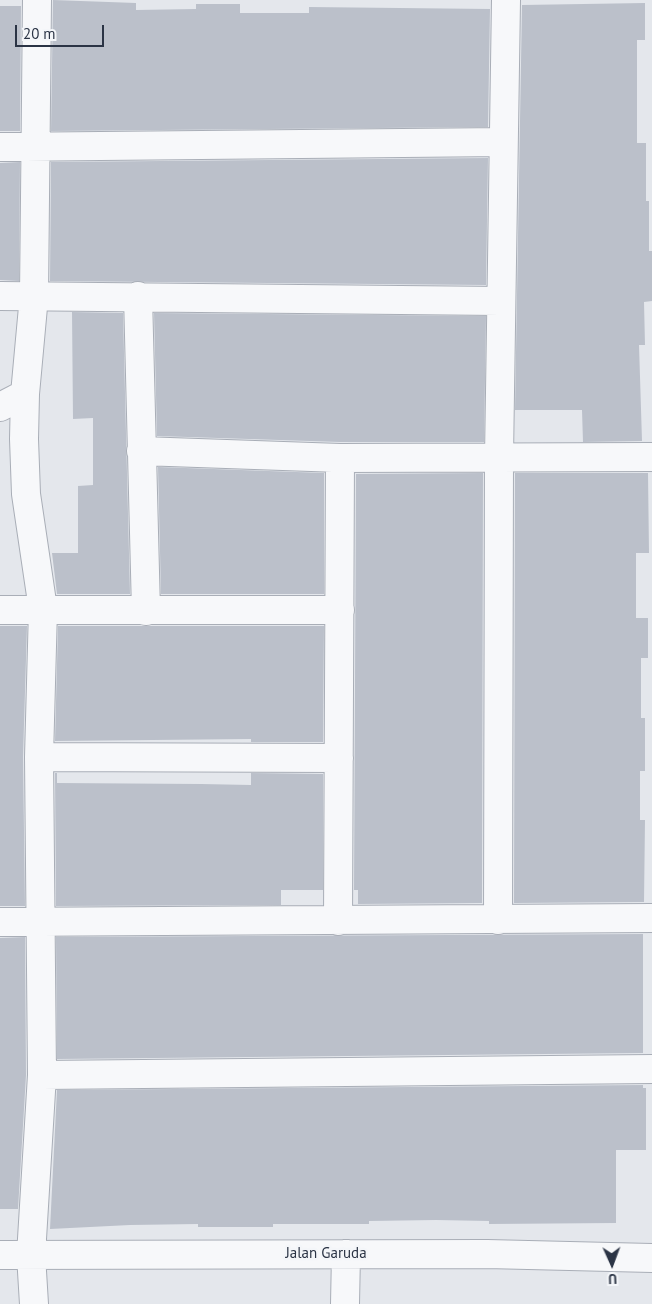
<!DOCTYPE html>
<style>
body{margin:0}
#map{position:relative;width:652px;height:1304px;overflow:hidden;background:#e4e7ec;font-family:"PT Sans",sans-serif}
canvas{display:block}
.north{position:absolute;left:587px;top:1239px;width:50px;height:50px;-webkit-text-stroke:4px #f4f6f9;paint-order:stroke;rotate:178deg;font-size:14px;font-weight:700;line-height:20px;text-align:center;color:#2b3445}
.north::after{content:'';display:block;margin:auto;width:18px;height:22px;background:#2b3445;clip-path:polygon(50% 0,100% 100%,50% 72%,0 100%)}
.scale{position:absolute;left:15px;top:25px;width:89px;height:22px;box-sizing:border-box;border:2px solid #2b3445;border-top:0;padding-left:6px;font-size:15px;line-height:18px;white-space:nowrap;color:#2b3445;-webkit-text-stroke:4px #f4f6f9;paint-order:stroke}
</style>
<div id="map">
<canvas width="652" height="1304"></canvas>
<div class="north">U</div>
<div class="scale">20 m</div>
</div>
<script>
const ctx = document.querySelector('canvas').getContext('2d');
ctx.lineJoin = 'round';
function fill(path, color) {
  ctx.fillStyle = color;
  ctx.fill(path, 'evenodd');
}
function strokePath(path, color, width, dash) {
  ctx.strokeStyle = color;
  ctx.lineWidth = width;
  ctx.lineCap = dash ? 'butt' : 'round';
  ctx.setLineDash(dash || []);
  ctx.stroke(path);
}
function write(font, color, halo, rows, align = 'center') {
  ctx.font = font + ' "PT Sans",sans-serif';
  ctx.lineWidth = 5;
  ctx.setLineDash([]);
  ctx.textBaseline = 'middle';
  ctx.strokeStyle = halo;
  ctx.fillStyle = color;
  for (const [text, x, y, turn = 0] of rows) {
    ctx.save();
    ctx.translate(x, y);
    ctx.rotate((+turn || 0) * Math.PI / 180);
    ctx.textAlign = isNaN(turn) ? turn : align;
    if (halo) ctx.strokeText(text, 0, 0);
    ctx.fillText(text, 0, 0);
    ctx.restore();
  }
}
fill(new Path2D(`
 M53 0 136 3V10L196 9V4H240V13H309V7L490 9 488 127 51 131Z
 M645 3V40H637V143H646V201H649V251H652V301L644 302 645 345H639L642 441 583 442 582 410H515L522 5Z
 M0 6H21L20 131H0Z
 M488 158 486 285 50 281 51 162Z
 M20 162 19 281 0 280V163Z
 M72 312 123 313 130 594H57L52 553H78V486L93 485V418L73 419Z
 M154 313 486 316 484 442H340L157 436Z
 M158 467 324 473V594H161Z
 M483 473 482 903 358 904V890H354L356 474Z
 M515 473H648L649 553H636V618H648V658H641V718H645V771H640V820H645L644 902 514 903Z
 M0 626H27L23 757 25 906H0Z
 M58 626H324L323 742H251V739L55 741Z
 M55 773H57V783L201 784 251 785V773L323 774V890H281V905L56 906Z
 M643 934V1053L57 1059 56 937Z
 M25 937 26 1075 18 1209H0V938Z
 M643 1085V1088H646V1150H616V1223L489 1224V1221L436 1220 369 1221V1224H273V1227H198V1224L130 1225 50 1229 57 1090Z`), '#bbc0ca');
const minor = new Path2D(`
 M0 147 503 142
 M0 296 500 301
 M138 296 146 611
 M0 407 25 394
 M141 451 340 458 652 457
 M0 610H340
 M39 757 339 758
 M498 920 499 457 506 0
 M338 921 340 458
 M0 922 652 918
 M42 1075 652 1069
 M0 1255 487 1254 652 1258
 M34 1304 31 1255 42 1075 39 757 43 609 26 494 24 439 25 394 34 296 37 0
 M345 1304 346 1254`);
strokePath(minor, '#a9aeb7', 30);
strokePath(minor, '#f7f8fa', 28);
write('15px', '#2b3445', '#f4f6f9', [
 ["Jalan Garuda",326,1254]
]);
</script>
